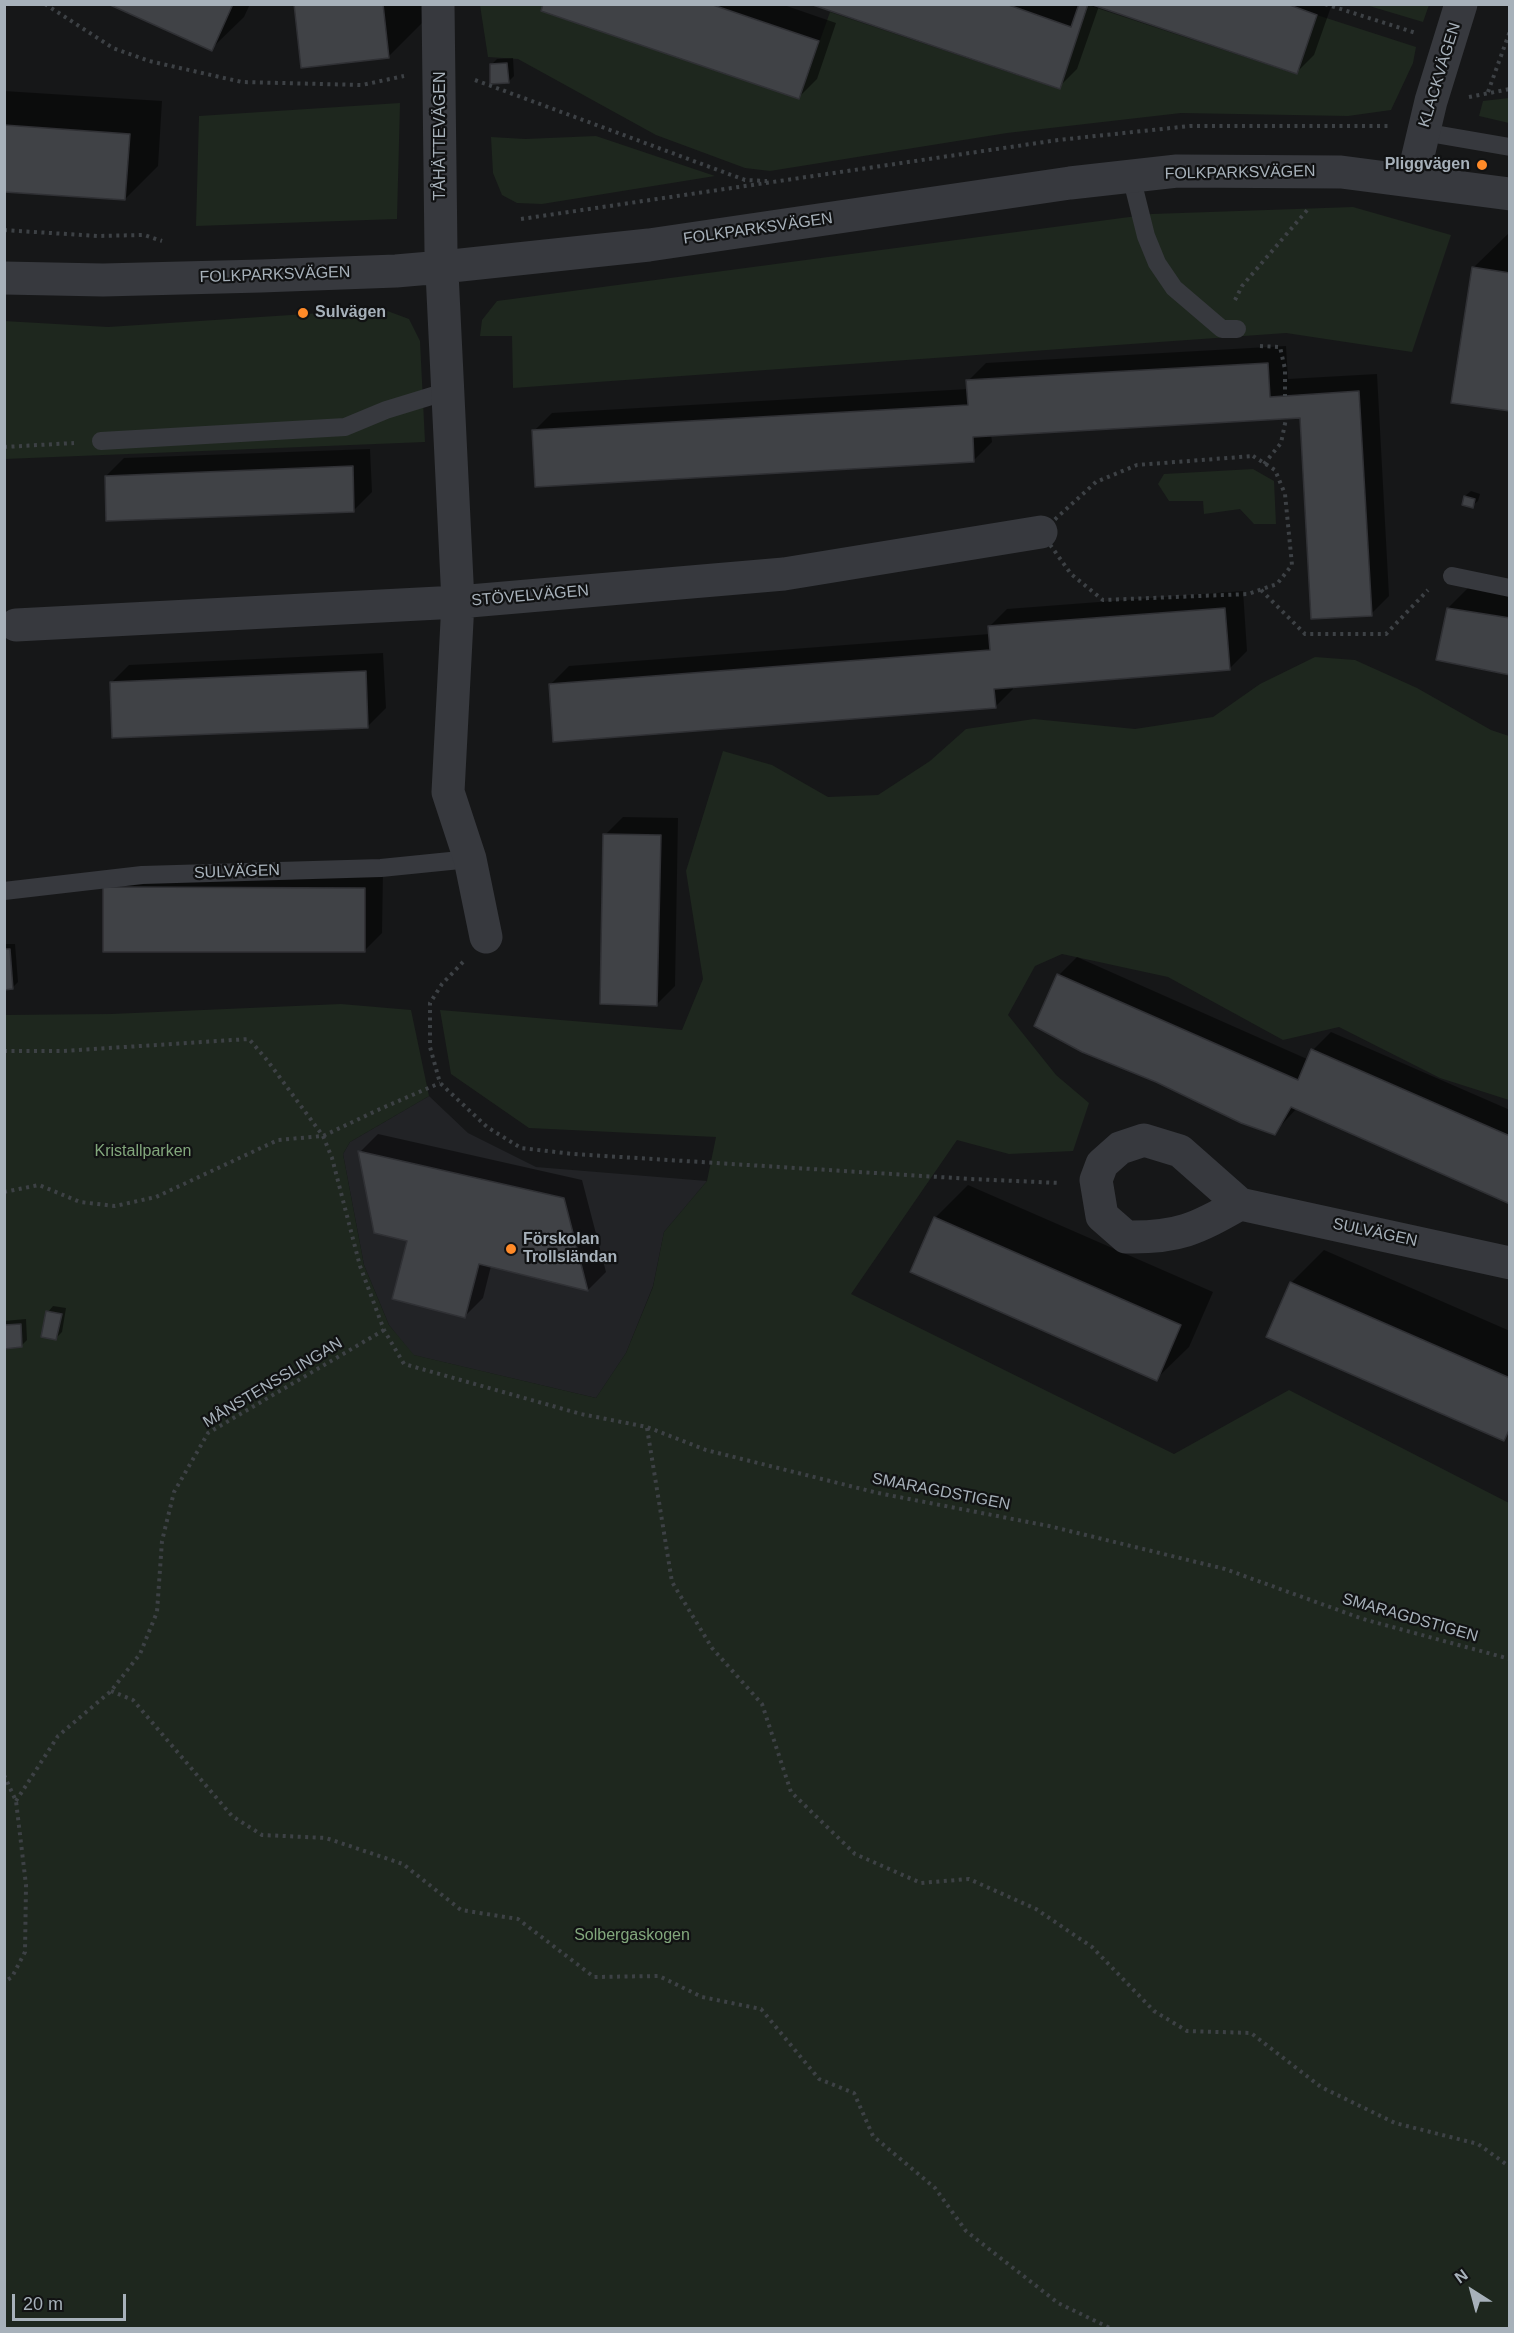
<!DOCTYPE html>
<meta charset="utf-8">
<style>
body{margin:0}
#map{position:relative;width:1514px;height:2333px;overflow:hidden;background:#161718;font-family:Arial,sans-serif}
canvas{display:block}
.frame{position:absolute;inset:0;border:6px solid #a7b1ba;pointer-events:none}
.north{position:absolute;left:1442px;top:2261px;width:60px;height:60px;-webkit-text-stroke:4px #111213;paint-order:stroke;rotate:324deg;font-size:16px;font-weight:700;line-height:24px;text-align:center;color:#a7b1ba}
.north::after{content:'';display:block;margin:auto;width:21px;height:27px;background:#a7b1ba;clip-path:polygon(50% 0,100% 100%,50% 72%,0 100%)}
.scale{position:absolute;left:12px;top:2294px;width:114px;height:27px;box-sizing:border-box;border:3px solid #a7b1ba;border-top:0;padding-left:8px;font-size:18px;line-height:21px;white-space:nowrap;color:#a7b1ba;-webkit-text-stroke:4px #111213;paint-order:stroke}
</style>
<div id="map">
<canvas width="1514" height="2333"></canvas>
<div class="frame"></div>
<div class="north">N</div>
<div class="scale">20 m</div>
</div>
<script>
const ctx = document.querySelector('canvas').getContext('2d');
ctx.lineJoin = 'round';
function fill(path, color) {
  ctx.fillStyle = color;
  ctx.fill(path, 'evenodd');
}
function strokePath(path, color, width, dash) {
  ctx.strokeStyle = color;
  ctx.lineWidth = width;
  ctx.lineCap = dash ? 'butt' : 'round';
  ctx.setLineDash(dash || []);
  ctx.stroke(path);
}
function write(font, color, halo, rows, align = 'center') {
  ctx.font = font + ' Arial,sans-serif';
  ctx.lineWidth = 4.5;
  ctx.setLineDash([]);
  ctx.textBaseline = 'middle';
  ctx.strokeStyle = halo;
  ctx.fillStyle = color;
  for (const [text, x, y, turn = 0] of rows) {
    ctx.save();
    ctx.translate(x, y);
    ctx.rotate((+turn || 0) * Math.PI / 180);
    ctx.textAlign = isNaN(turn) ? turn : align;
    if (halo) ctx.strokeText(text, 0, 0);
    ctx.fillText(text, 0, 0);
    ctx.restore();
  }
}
fill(new Path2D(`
 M429 1096 468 1133 536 1167 707 1181 664 1232 653 1286 626 1353 596 1398 413 1355 389 1325 364 1265 343 1154 350 1142Z`), '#222326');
fill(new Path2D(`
 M480 5H543L541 11 799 99 830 12 1059 89 1088 5 1296 74 1317 15 1416 47 1413 63 1391 110 1348 116 1181 113 1007 133 770 171 745 168 656 135 518 59 488 57Z
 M1366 5H1429L1423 22Z
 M1509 98V123L1479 116 1483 101Z
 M400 103 397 219 196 226 199 116Z
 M596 136 715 176 542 204 517 203 502 195 493 173 491 137 525 139Z
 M1353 207 1451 235 1412 352 1286 333 513 388 512 336H480L482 320 497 301 1152 214Z
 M382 309 409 319 420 341 425 442 5 459 4 321 108 327Z
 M1253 469 1274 481 1276 524H1254L1240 509 1204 514 1203 501H1169L1158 484 1164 474Z
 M1315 657 1355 660 1417 688 1491 730 1509 736V1100L1440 1078 1339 1027 1283 1040 1168 977 1062 954 1035 966 1008 1015 1056 1075 1089 1103 1073 1151 1009 1154 957 1140 851 1294 1174 1454 1289 1390 1509 1503V2328H5L4 1015 111 1014 341 1004 411 1010 429 1096 350 1142 343 1154 364 1265 389 1325 414 1355 596 1398 626 1353 653 1287 664 1232 707 1181 716 1137 529 1128 451 1074 440 1010 682 1030 703 979 686 871 723 751 772 765 828 797 878 795 930 761 966 729 1034 719 1135 729 1213 717 1260 684Z`), '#1e271e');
fill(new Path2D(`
 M112 4H250L244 17 211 49Z
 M295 4H430L431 14 389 56Z
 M545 4H781L836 23 817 79 799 97Z
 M815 4 1080 6 1332 4 1314 55 1296 73 1099 6 1077 69 1059 87Z
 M513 58 514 76 508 82 491 65 497 59Z
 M4 91 162 101 158 166 125 199 4 191Z
 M1510 232V410L1473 268Z
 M1286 346 1288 379 1377 374 1389 596 1371 614 1302 417 991 434 992 442 974 460 534 431 552 413 968 389V381L986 363Z
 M370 449 372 492 354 510 106 476 124 458Z
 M1471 491 1480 494 1478 501 1472 506 1465 496Z
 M1471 585 1510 591V674L1448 608Z
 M1243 591 1247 651 1229 669 1013 686V689L995 707 551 684 569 666 990 634 989 627 1007 609Z
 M383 653 386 708 368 726 111 683 129 665Z
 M623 817 678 818 675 986 657 1004 605 835Z
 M123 869 383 871 382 933 364 951 105 887Z
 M4 944H15L18 982 12 988H4Z
 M1077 957 1307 1059 1313 1050 1331 1032 1510 1110V1202L1297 1108 1274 1133 1059 975Z
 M378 1134 582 1180 606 1272 588 1290 491 1266 483 1298 465 1316 408 1240 360 1152Z
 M968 1185 1213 1292 1189 1347 1156 1379 935 1218Z
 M1324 1250 1510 1331V1433L1503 1439 1291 1283Z
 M53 1306 66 1308 62 1332 56 1338 48 1312Z
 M26 1319 27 1340 21 1346 4 1347V1321Z`), '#0007');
const building = new Path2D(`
 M108 4H233L212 51Z
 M294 4H383L389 58 301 68Z
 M543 4H710L819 41 799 99 541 11Z
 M810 4H1006L1071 27 1079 4H1088L1060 89Z
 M1090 4H1287L1317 15 1297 74Z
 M507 63 509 83 490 84V64Z
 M4 125 130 134 125 200 4 192Z
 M1472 267 1510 273V411L1451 403Z
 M1268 363 1270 397 1359 391 1372 616 1311 619 1300 418 973 437 974 462 535 487 532 430 968 405 966 380Z
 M353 466 354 512 106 521 105 476Z
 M1464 496 1475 499 1473 508 1462 505Z
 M1225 608 1230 670 994 689 996 708 553 742 549 684 990 650 988 626Z
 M1447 608 1510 618V675L1436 660Z
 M366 671 368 728 112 738 110 682Z
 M603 834 661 835 657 1006 600 1004Z
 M103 887 365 888V952H103Z
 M4 949H10L13 989 4 990Z
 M1057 974 1298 1080 1311 1049 1510 1136V1204L1291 1107 1275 1135 1241 1123 1156 1082 1082 1052 1034 1026Z
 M358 1151 564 1198 588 1291 479 1264 465 1318 392 1299 407 1241 374 1233Z
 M934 1217 1181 1325 1157 1381 910 1272Z
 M1290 1282 1510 1378V1428L1504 1441 1266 1337Z
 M46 1311 62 1314 56 1340 41 1337Z
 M21 1324 22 1347 4 1349V1325Z`);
fill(building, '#404246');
strokePath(building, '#303135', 1.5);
strokePath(new Path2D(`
 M45 4 113 48 149 61 242 82 362 85 404 76
 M1325 4 1416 33
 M475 80 745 180 767 181
 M1488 92 1510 31
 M1469 97 1510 89
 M521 219 1058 140 1190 126H1389
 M4 230 97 236 144 235 162 241
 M1235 300 1242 286 1309 208
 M1260 346 1280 347 1285 369V396
 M4 447 74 443
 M1253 456 1275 470 1285 494 1292 565 1277 584 1248 594 1103 600 1071 574 1041 532 1096 482 1137 465Z
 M1264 464 1281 443 1286 419
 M1261 590 1305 634H1386L1428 590
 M463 962 442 984 430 1003V1047L440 1083 487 1127 521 1148 573 1154 971 1179 1060 1183
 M4 1051H63L249 1039 267 1060 323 1136 332 1158 360 1266 384 1330 404 1364 581 1414 647 1427 706 1450 878 1493 1049 1526 1225 1569 1363 1619 1510 1659
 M4 1192 39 1185 80 1202 115 1206 156 1197 278 1140 323 1136 380 1109 440 1083
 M647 1428 672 1582 712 1648 762 1704 791 1792 855 1854 921 1883 969 1879 1036 1909 1092 1947 1154 2011 1187 2031 1251 2033 1321 2087 1395 2123 1478 2144 1510 2167
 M111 1691 133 1700 232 1816 262 1835 326 1838 403 1864 461 1910 518 1919 594 1977 659 1976 702 1997 761 2009 819 2079 854 2093 873 2136 935 2188 966 2231 1058 2303 1110 2328
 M4 1775 16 1801 26 1885 25 1952 12 1977 4 1982
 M16 1801 58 1736 111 1691 140 1654 157 1612 162 1541 174 1492 208 1433 384 1330`), '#3d4145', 4, [3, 4.5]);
strokePath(new Path2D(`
 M1423 132 1510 147
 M1131 176 1146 236 1157 263 1174 288 1222 329H1237
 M101 441 345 427 386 410 448 391
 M1452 576 1510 588
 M4 891 142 875 381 868 470 859`), '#37393e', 18);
strokePath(new Path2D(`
 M438 4 441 252 458 602 448 792 470 859 486 937
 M1412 181 1431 101 1461 4
 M4 278 103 280 261 276 396 271 442 267 649 245 1070 183 1177 171 1341 172 1510 194
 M16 625 458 602 784 574 1041 532
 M1240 1204C1196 1229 1178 1238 1126 1237L1102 1216 1096 1180 1102 1164 1120 1148 1144 1140 1180 1151 1240 1204 1510 1263`), '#37393e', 33);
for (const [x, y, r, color] of [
 [1482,165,6,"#ff8a28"],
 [303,313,6,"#ff8a28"],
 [511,1249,6,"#ff8a28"]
]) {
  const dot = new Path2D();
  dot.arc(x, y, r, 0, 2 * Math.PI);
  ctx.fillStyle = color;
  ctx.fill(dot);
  strokePath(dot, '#111213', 2);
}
write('16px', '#a7b1ba', '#111213', [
 ["KLACKVÄGEN",1440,75,-73],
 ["TÅHÄTTEVÄGEN",441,136,-90],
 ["FOLKPARKSVÄGEN",1240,173,-1],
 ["FOLKPARKSVÄGEN",758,229,-8],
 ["FOLKPARKSVÄGEN",275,275,-2],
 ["STÖVELVÄGEN",530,596,-5],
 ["SULVÄGEN",237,872,-2],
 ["SULVÄGEN",1375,1233,12],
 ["MÅNSTENSSLINGAN",273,1383,-31],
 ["SMARAGDSTIGEN",941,1492,11],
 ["SMARAGDSTIGEN",1410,1618,16]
]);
write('bold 16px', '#a7b1ba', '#111213', [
 ["Pliggvägen",1470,165,"right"],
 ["Sulvägen",315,313],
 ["Förskolan",523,1240],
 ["Trollsländan",523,1258]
], 'left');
write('16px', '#82a77c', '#111213', [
 ["Kristallparken",143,1152],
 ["Solbergaskogen",632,1936]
]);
</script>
